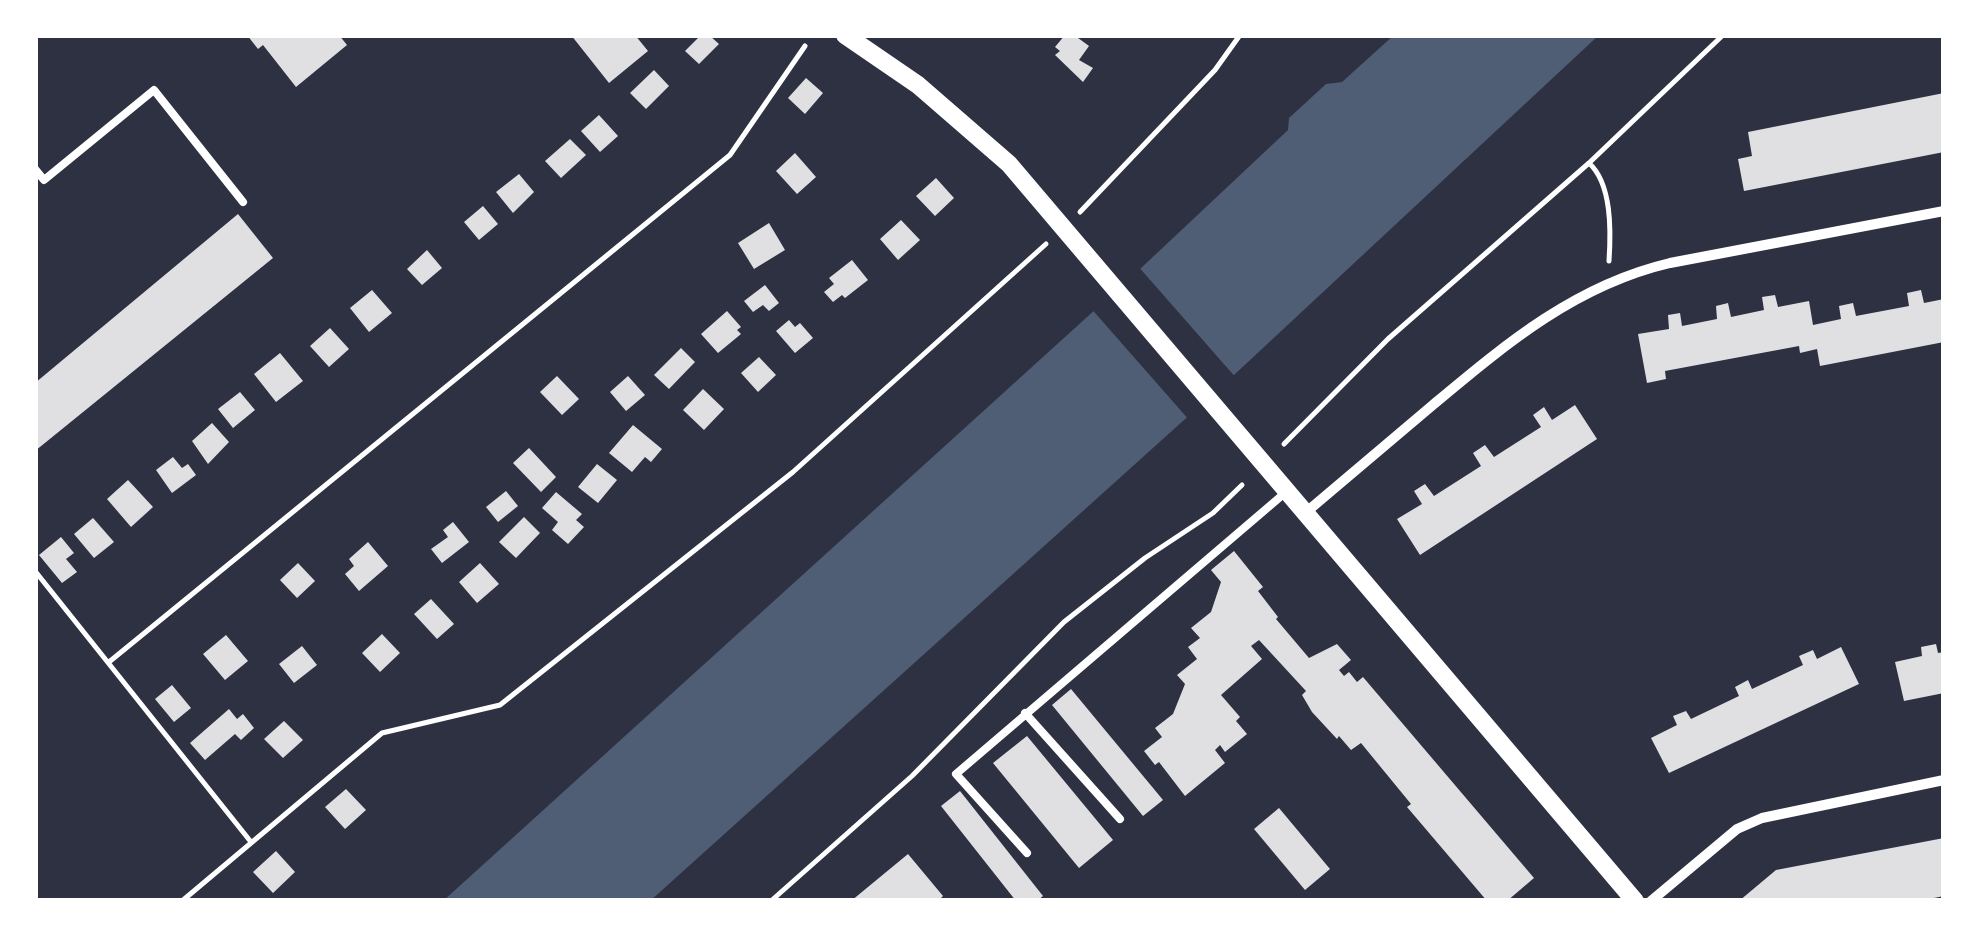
<!DOCTYPE html>
<style>
body{margin:0}
#map{position:relative;width:1979px;height:936px;overflow:hidden;background:#2d3142;font-family:"Public Sans",sans-serif}
canvas{display:block}
.frame{position:absolute;inset:0;border:38px solid #fff;pointer-events:none}
</style>
<div id="map">
<canvas width="1979" height="936"></canvas>
<div class="frame"></div>
</div>
<script>
const ctx = document.querySelector('canvas').getContext('2d');
ctx.lineJoin = 'round';
function fill(path, color) {
  ctx.fillStyle = color;
  ctx.fill(path, 'evenodd');
}
function strokePath(path, color, width, dash) {
  ctx.strokeStyle = color;
  ctx.lineWidth = width;
  ctx.lineCap = dash ? 'butt' : 'round';
  ctx.setLineDash(dash || []);
  ctx.stroke(path);
}
fill(new Path2D(`
 M1394 35H1599L1234 375 650 901H443L1140 269 1288 130 1289 118 1326 84 1342 82Z`), '#4f5d75');
fill(new Path2D(`
 M1137 265 1237 379 1190 421 1089 306Z`), '#2d3142');
fill(new Path2D(`
 M247 35H339L347 45 296 87 263 45 258 49Z
 M571 35H635L648 51 609 83Z
 M701 35H709L719 44 699 64 685 51Z
 M1065 35H1074L1089 46 1079 60 1093 68 1083 82 1055 55 1060 51 1055 47Z
 M654 70 669 86 646 109 630 93Z
 M806 78 823 93 805 114 788 98Z
 M1944 93V152L1744 191 1738 159 1752 156 1748 132Z
 M599 115 618 136 600 152 581 131Z
 M570 139 586 155 561 178 545 161Z
 M795 153 816 177 797 194 776 171Z
 M519 174 534 192 513 213 496 192Z
 M936 178 954 198 935 216 916 196Z
 M483 206 498 224 479 240 464 222Z
 M238 214 273 258 35 451V383Z
 M901 220 920 240 898 260 880 239Z
 M769 223 785 250 754 269 738 243Z
 M427 250 442 268 422 285 407 269Z
 M852 260 868 280 845 298 842 295 833 302 824 292 834 284 829 278Z
 M765 285 779 303 769 311 763 305 753 312 744 301Z
 M372 290 392 313 369 332 350 308Z
 M1921 290 1924 303 1944 299V342L1820 366 1817 349 1800 353 1799 346 1665 371 1666 379 1647 383 1638 334 1669 329 1668 315 1680 313 1682 326 1717 319 1716 306 1728 303 1731 317 1764 310 1762 297 1775 295 1778 307 1809 301 1813 325 1841 319 1839 306 1853 303 1856 316 1909 306 1907 293Z
 M727 311 741 327 737 330 741 334 718 353 701 334Z
 M789 320 795 327 800 323 813 338 795 353 776 331Z
 M330 328 349 349 329 367 310 346Z
 M681 348 695 362 669 389 654 375Z
 M280 353 303 381 276 402 254 374Z
 M759 357 776 375 758 392 741 373Z
 M557 376 579 399 562 415 540 392Z
 M628 376 645 395 626 411 610 392Z
 M703 389 724 409 704 430 683 410Z
 M240 392 255 410 233 428 218 409Z
 M1575 405 1597 439 1420 555 1397 519 1422 504 1414 491 1425 484 1434 496 1481 466 1473 453 1485 445 1494 457 1541 427 1533 415 1544 407 1552 420Z
 M212 423 229 442 208 464 192 441Z
 M633 425 662 449 651 462 645 457 632 472 609 453Z
 M529 448 556 477 541 492 513 463Z
 M173 457 182 468 188 464 196 475 172 493 156 470Z
 M597 464 617 480 598 503 578 487Z
 M128 480 153 507 131 527 107 499Z
 M506 491 518 506 498 522 486 507Z
 M556 492 582 514 576 520 584 527 568 544 552 530 558 522 542 508Z
 M524 517 540 533 516 558 499 542Z
 M93 518 114 542 94 558 74 534Z
 M453 522 469 542 442 563 431 549 448 537 443 530Z
 M61 537 74 553 66 559 77 572 62 583 39 555Z
 M368 542 388 566 359 591 345 574 354 566 349 559Z
 M1234 551 1263 587 1258 591 1278 617 1276 619 1309 658 1337 644 1351 660 1339 670 1344 676 1349 672 1357 682 1363 677 1534 878 1507 901H1487L1407 807 1411 804 1361 743 1351 750 1339 736 1337 739 1312 712 1302 695 1306 691 1259 640 1251 646 1262 659 1221 695 1240 717 1236 721 1247 734 1225 752 1220 745 1215 750 1225 763 1185 796 1159 762 1155 765 1144 751 1162 737 1155 728 1173 714 1185 684 1177 675 1197 659 1188 647 1200 638 1191 628 1211 612 1221 582 1211 570Z
 M298 563 315 581 297 598 280 580Z
 M480 563 499 584 477 603 459 582Z
 M431 599 454 624 437 639 414 614Z
 M382 634 400 653 380 672 362 653Z
 M226 635 248 661 225 680 203 654Z
 M1936 644 1938 653 1944 652V693L1904 701 1895 662 1922 656 1921 647Z
 M302 646 317 665 294 683 279 664Z
 M1841 647 1859 684 1669 773 1651 738 1677 725 1673 716 1686 711 1691 719 1739 696 1735 687 1748 680 1752 689 1803 665 1799 656 1813 650 1817 659Z
 M172 685 191 708 174 722 155 699Z
 M1071 689 1163 800 1143 816 1052 705Z
 M229 709 237 719 243 714 254 728 241 740 235 734 205 760 190 743Z
 M284 721 303 740 283 758 264 739Z
 M1027 736 1113 840 1079 868 993 763Z
 M346 789 366 810 345 829 325 807Z
 M960 791 1043 896 1037 901H1016L941 806Z
 M1279 808 1330 869 1305 890 1254 829Z
 M1944 838V896L1919 901H1739L1776 870Z
 M276 851 295 872 273 893 253 872Z
 M908 854 943 896 938 901H851Z`), '#e0e0e3');
strokePath(new Path2D(`
 M1589 163C1612 184 1611 231 1609 261
 M1080 212 1215 70 1240 35
 M1284 444 1388 339 1589 163 1723 35
 M35 571 251 842
 M109 662 730 155 805 46
 M182 901 382 733 500 705 793 472 1046 244
 M771 901 912 776 1064 622 1145 558 1213 513 1242 485`), '#fff', 5);
strokePath(new Path2D(`
 M35 169 44 180 154 90 243 202
 M1025 713 1120 819
 M1027 853 956 774 1286 492`), '#fff', 8);
strokePath(new Path2D(`
 M1304 514C1348 477 1391 440 1434 404 1507 343 1576 285 1670 263L1944 211
 M1651 901 1737 829 1762 818 1944 780`), '#fff', 10);
strokePath(new Path2D(`
 M845 35 918 85 1009 164 1635 901`), '#fff', 18);
</script>
